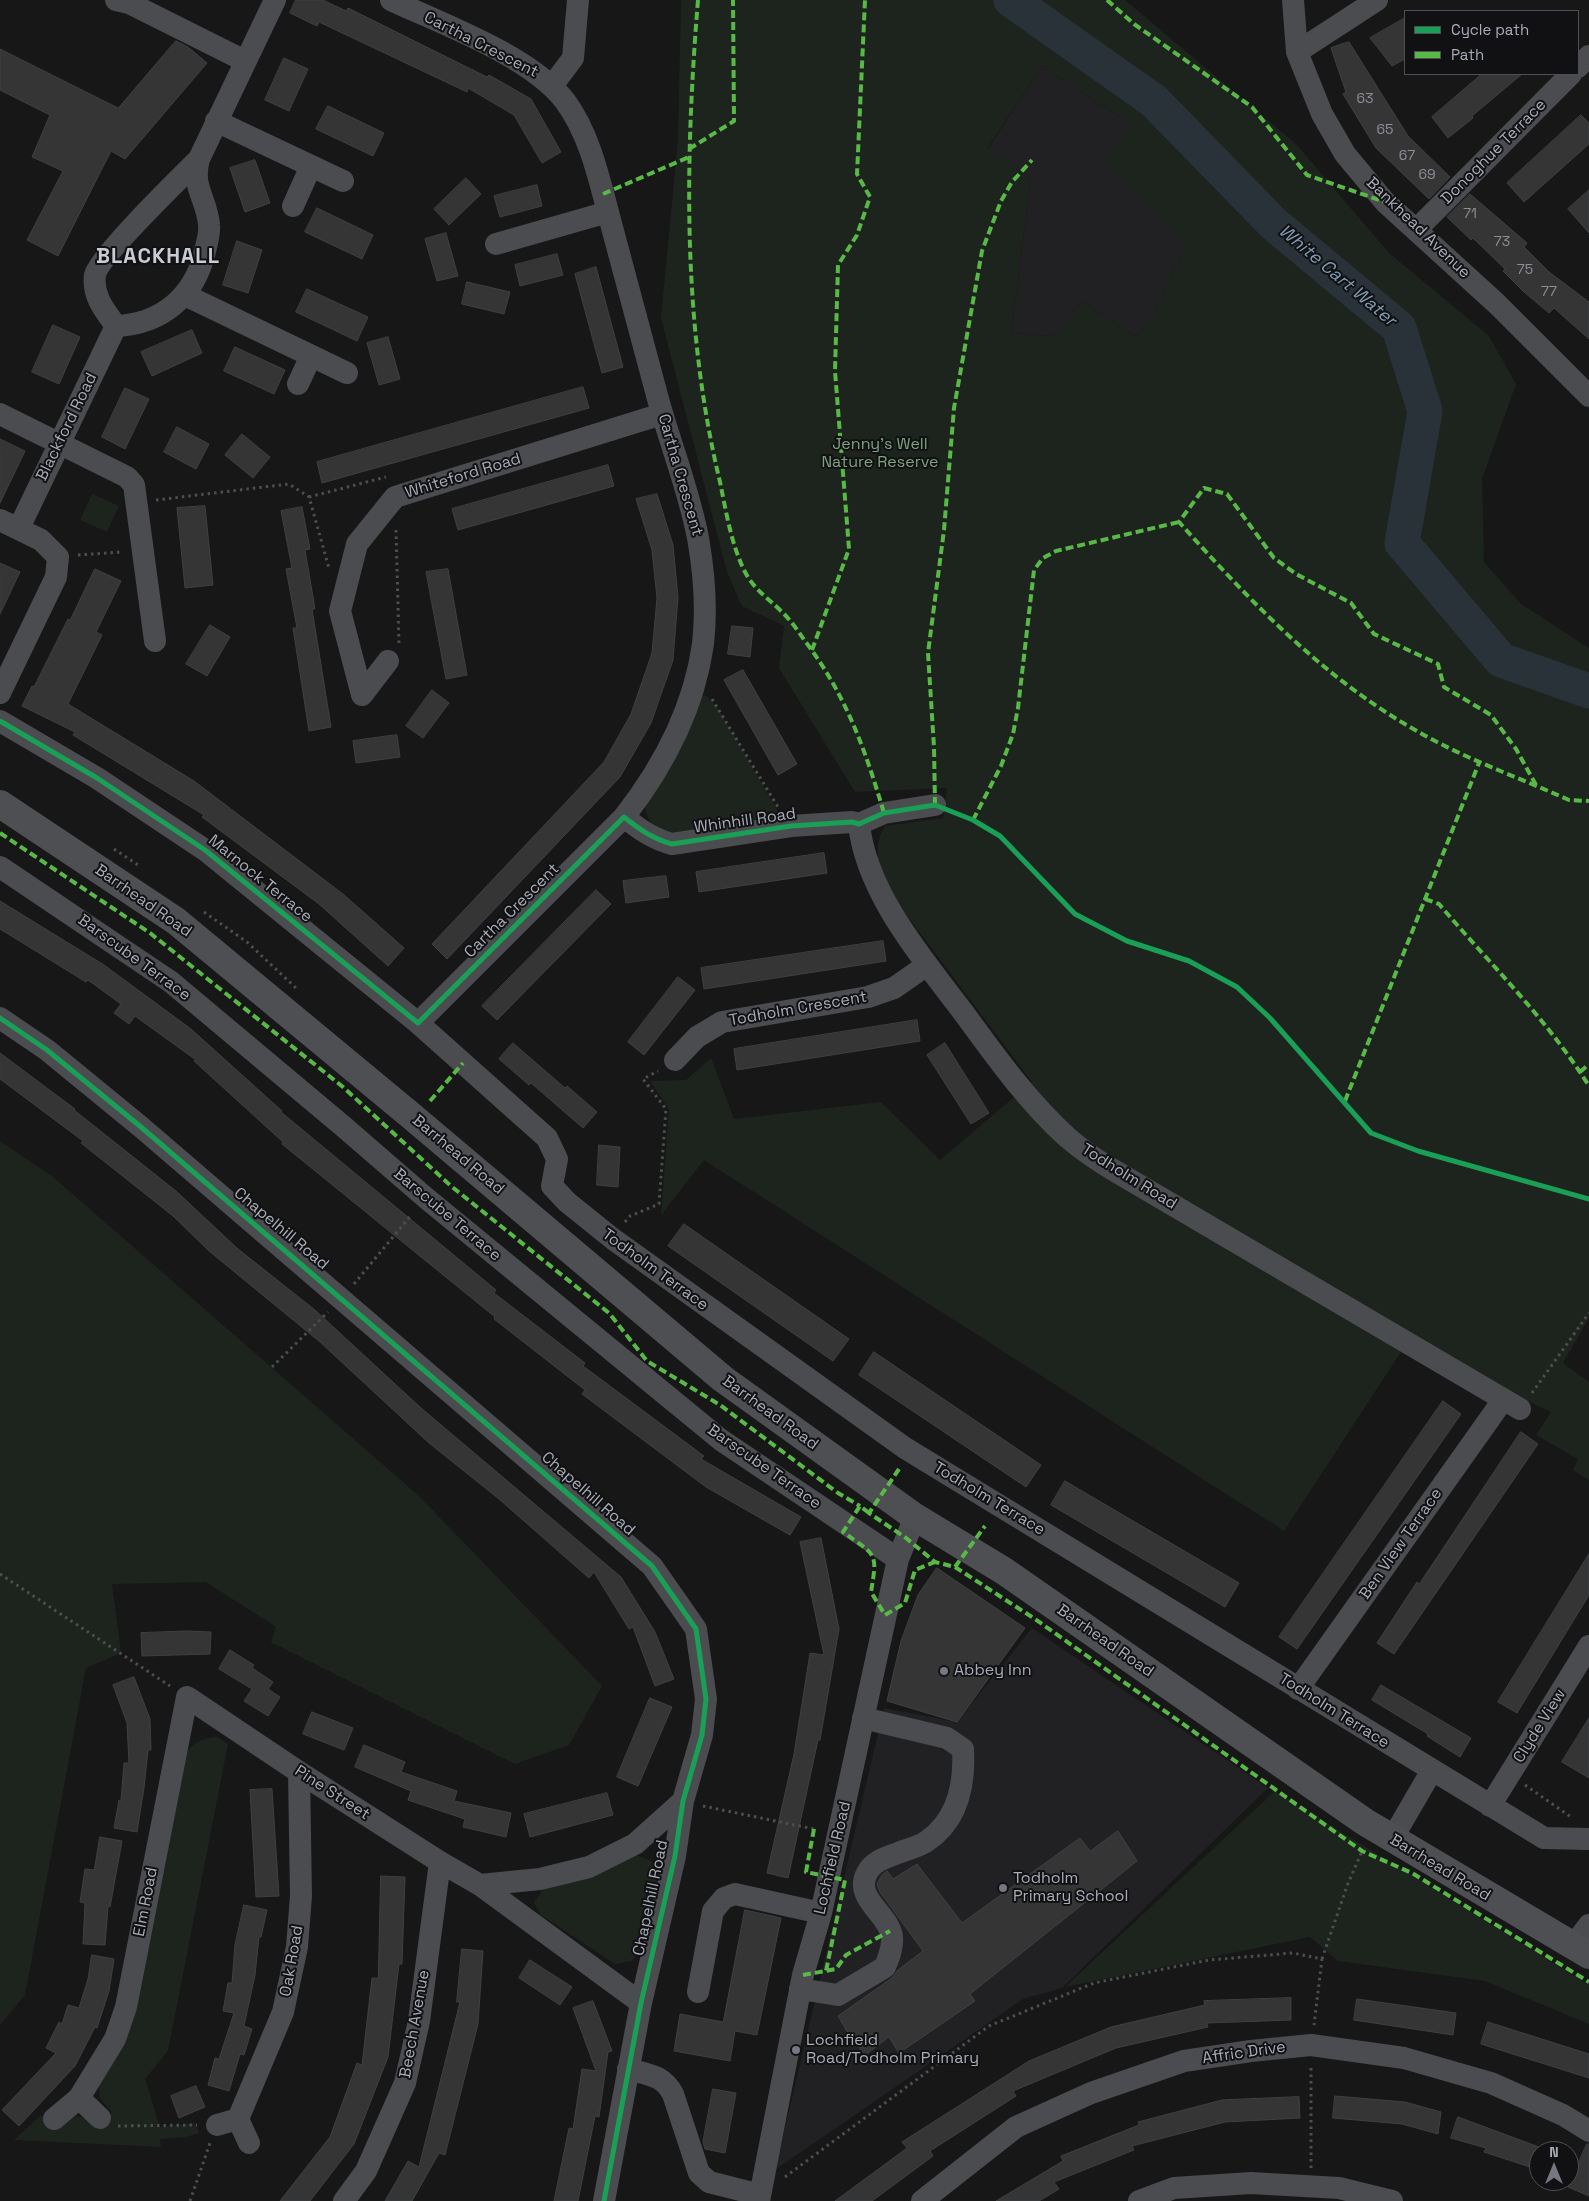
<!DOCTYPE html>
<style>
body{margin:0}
#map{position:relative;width:1589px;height:2201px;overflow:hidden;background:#171717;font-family:"Space Grotesk",sans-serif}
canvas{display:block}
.legend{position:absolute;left:1404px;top:10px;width:175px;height:65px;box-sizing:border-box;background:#111113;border:1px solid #4d4f55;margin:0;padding:6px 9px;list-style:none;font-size:15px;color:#a8adb8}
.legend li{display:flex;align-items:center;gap:10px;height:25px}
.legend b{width:25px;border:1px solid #4d4f55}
.north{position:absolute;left:1529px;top:2141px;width:50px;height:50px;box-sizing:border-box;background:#111113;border:1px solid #4d4f55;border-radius:50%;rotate:0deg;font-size:14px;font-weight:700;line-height:20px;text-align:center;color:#a8adb8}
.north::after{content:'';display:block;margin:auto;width:18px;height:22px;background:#757880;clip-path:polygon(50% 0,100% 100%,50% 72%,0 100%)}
</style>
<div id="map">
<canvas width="1589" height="2201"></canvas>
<ul class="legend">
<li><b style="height:6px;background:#1a9f57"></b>Cycle path</li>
<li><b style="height:6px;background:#58b947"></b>Path</li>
</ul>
<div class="north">N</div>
</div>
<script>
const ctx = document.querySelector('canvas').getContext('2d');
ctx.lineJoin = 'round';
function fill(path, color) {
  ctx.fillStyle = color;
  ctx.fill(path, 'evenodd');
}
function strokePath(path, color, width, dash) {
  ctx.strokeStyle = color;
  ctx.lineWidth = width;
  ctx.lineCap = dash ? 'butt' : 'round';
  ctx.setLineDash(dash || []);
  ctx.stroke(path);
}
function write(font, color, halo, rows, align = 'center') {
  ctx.font = font + ' "Space Grotesk",sans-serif';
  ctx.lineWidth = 4;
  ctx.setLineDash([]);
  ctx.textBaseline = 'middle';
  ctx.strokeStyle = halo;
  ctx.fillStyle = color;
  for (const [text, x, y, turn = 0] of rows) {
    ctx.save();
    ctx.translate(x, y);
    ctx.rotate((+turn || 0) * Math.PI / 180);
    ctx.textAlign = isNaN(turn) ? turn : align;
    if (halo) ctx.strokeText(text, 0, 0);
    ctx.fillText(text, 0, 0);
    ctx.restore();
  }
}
fill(new Path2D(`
 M1042 66 1132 125 1105 161 1186 247 1150 320 1136 337 1082 302 1053 336 1011 333 1031 178 987 150Z
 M1032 1628 1268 1788 1062 1988 1023 1999 775 2170 884 1708 957 1722Z`), '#212123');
fill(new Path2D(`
 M681 0H1125L1296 144 1389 253 1489 336 1516 384 1482 479 1484 562 1521 604 1589 648V1318L1563 1363 1589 1382V1480L1573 1470 1578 1459 1536 1435 1551 1412 1521 1398 1412 1335 1284 1531 704 1160 661 1215 669 1109 650 1081 686 1080 711 1058 734 1119 881 1102 940 1160 1032 1082 887 889C879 867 872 846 885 826L943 818 947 788 855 792 779 668 784 626 742 606 727 572 661 318 678 139ZM1042 66 1132 125 1104 161 1186 247 1150 320 1136 337 1082 302 1053 336 1011 333 1031 178 987 149Z
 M92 494 119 506 107 532 80 520Z
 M701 695 707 696 719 710 781 817 670 833C655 831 647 821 645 807Z
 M0 1141 53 1177 419 1496 602 1686 569 1745 515 1764 271 1642 276 1627 206 1582 112 1584 121 1653 86 1668 25 1995 0 2025Z
 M217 1737 228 1744 168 2051 145 2079 160 2127 195 2123 199 2133 186 2137 160 2139 161 2147 14 2140 41 2115 54 2129C72 2114 80 2112 99 2126L112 2113 100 2098 99 2087 185 1753C195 1742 202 1738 217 1737Z
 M1275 1791 1589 1985V2024L1485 1981 1338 1961 1310 1937 1065 1987Z
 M635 1855 652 1861 658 1876 644 1945 632 1961 615 1964 541 1915 534 1903 543 1889Z`), '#1d241e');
strokePath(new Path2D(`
 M1011 0 1154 101 1274 224 1399 328 1425 411 1402 543 1501 660 1589 691`), '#2a3239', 35);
const building = new Path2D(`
 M296 0H323L346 11 348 8 487 77 489 75 531 99 561 152 542 163 514 115 468 88 467 92 319 22 317 26 290 13Z
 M1405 18V59L1392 66 1370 38Z
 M176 41 188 47 207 63 125 159 111 151 58 256 27 240 63 171 32 157 50 115 0 90V49L118 108Z
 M1349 42 1408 136 1450 177 1429 199 1376 148 1343 94 1346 92 1331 48Z
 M284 58 308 69 289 111 265 100Z
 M1482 74H1522L1472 116 1473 118 1448 138 1432 117Z
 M328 106 384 133 373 156 316 129Z
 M1581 115 1589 123V144L1524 202 1507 183Z
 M255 160 270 203 245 212 230 168Z
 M466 178 481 194 449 225 434 209Z
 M537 185 542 206 500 217 494 196Z
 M1589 190V233L1568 209Z
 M1470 194 1527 243 1524 247 1549 272 1589 302V339L1554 308 1549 313 1524 292 1503 271 1505 269 1473 238 1471 240 1447 217Z
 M317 208 373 235 362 259 305 232Z
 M446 233 458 276 437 281 425 239Z
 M237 241 262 250 248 293 223 285Z
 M557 254 563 275 520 286 515 265Z
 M596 267 623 367 602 373 575 274Z
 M467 282 510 292 504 314 462 304Z
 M307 289 368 317 357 341 296 312Z
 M53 325 80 337 59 384 32 372Z
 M192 330 202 353 152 376 141 352Z
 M388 337 400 379 379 385 367 343Z
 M235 347 285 370 274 394 224 371Z
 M583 387 589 408 322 483 317 462Z
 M125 388 149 399 125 449 102 437Z
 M177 427 209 444 196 469 164 452Z
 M242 434 270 457 253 478 225 455Z
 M0 439 25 451 0 503Z
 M608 465 614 486 458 530 452 509Z
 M657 494 673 545 678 597 673 660 651 723 620 777 447 959 432 944 604 762 631 714 652 653 657 598 652 550 636 499Z
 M205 506 213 585 185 588 177 508Z
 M302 507 310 549 305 550 315 609H312L331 727 309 731 293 628H297L286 569 292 568 281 511Z
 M0 563 20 572 0 614Z
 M95 569 121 581 96 632 102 635 68 704 194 781 343 894 404 948 388 966 319 904 202 817 204 815 73 735 75 732 22 706 32 686 34 687 68 619 70 620Z
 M448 569 467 675 446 679 426 572Z
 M210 625 230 637 207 676 186 664Z
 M732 626 753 628 750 657 728 654Z
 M743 670 797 764 778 775 724 680Z
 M432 690 449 703 423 738 406 726Z
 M397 735 400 757 356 763 353 741Z
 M824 853 827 873 699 892 696 872Z
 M666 876 669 897 626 903 623 881Z
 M596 890 611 904 497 1020 482 1006Z
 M0 901 104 965 191 1029 282 1111 281 1112 496 1290 494 1293 585 1363 583 1366 704 1456 701 1459 801 1517 790 1535 706 1487 582 1394 585 1390 494 1319 495 1317 282 1144 283 1142 194 1061 196 1060 135 1016 129 1024 114 1013 121 1004 88 980 86 982 0 929Z
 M883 941 886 961 704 989 701 968Z
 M678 977 695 990 644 1055 628 1042Z
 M917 1020 920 1041 737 1070 734 1049Z
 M513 1043 565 1088 567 1086 597 1112 583 1128 531 1083 529 1085 499 1059Z
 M945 1043 989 1113 971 1124 927 1055Z
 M0 1053 75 1109 74 1110 176 1191 238 1249 315 1310 421 1408 621 1577 655 1632 674 1679 655 1686 633 1627 629 1629 594 1572 589 1578 499 1499 429 1443 320 1342 209 1251 173 1216 81 1143 83 1141 0 1079Z
 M599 1145 620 1147 618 1187 597 1185Z
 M684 1224 849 1339 833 1361 668 1246Z
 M874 1352 1041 1465 1026 1487 859 1375Z
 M1443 1401 1461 1414 1297 1649 1279 1637Z
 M1521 1432 1538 1444 1394 1654 1377 1643 1417 1582 1419 1584Z
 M1065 1481 1239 1583 1225 1607 1051 1505Z
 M821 1538 839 1629 820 1740H818L788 1878 767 1873 794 1754 810 1653 824 1655 800 1542Z
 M1589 1554V1595L1517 1713 1498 1702Z
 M937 1568 1025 1628 957 1722 887 1701 901 1641 918 1595Z
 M187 1631 211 1632 210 1654 142 1656 141 1633Z
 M230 1650 254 1665 252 1668 273 1682 268 1689 280 1697 268 1716 244 1701 252 1689 219 1669Z
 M134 1677 150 1719 151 1750H148L144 1788 137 1832 114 1828 119 1800 121 1801 124 1763H129L127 1723 113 1685Z
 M1381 1685 1471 1738 1460 1757 1427 1736 1428 1734 1372 1700Z
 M650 1698 672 1707 638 1786 617 1777Z
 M312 1712 353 1728 344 1750 303 1734Z
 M1589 1718V1778L1562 1762Z
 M364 1745 405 1762 401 1772 457 1791 454 1801 511 1813 506 1837 463 1827 465 1819 408 1800 411 1791 355 1767Z
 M272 1789 279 1896 256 1897 250 1790Z
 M607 1793 613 1815 530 1837 524 1814Z
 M1118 1831 1137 1861 970 1994 975 2001 899 2053 889 2037 865 2055 848 2033 838 2016 892 1978 898 1970 923 1951 880 1892 877 1884 882 1875 887 1871 893 1879 917 1864 962 1923 1080 1838 1090 1851Z
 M100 1837 122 1841 110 1907 108 1906 105 1945 83 1944 85 1903 80 1902 85 1869 94 1870Z
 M381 1876 405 1877 402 1964H399L388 2057 354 2144 310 2201H280L330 2137 357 2063 362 2065 372 1978H378Z
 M244 1905 267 1910 261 1937H259L255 1975 244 2026 252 2029 244 2055 240 2054 229 2091 208 2085 215 2058 219 2059 234 2013 223 2011 228 1983H232L235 1945Z
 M745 1910 781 1918 757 2035 735 2031 730 2061 674 2051 680 2014 723 2022Z
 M462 1949 483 1951 478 2024 445 2155 439 2153 412 2201H385L408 2161 419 2167 460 2002H457Z
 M92 1955 114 1959 109 1991 97 2028 95 2027 75 2066 19 2126 2 2110 56 2053 46 2048 59 2022 62 2024 68 2005 79 2008 88 1979Z
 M530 1960 572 1987 560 2005 519 1978Z
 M1291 1998V2020L1207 2023 1208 2027 1116 2048 1013 2091 1016 2096 930 2151 933 2156 872 2201H835L907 2148 902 2142 1029 2061 1111 2027 1205 2005 1204 2001Z
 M1357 1999 1456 2013 1453 2035 1354 2020Z
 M593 2001 612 2051 608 2052 599 2117 595 2116 578 2201H554L569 2128 573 2129 582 2069 596 2071 573 2008Z
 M1488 2022 1589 2054V2078L1481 2044Z
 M196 2086 205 2107 179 2118 171 2096Z
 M713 2089 736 2093 725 2153 705 2149 703 2142Z
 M1335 2096 1405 2102 1441 2112 1438 2134 1402 2124 1333 2118Z
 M1299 2097 1300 2118 1225 2122 1132 2146 1134 2150 1054 2182 1059 2189 1039 2201H996L1063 2161 1061 2156 1139 2125 1138 2122 1222 2100Z
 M1458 2117 1539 2147V2170L1484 2152 1486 2148 1451 2138Z
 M1587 2144H1589V2196L1568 2187Z`);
fill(building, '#353536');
strokePath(building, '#3f4043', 1);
strokePath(new Path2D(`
 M309 497 386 477
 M156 500 289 484 309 497 329 568
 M396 530 399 644
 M78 555 122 552
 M712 699 778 807
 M114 849 138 865
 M204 912 247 942 297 989
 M625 1222 630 1216 659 1204 666 1109 643 1079 658 1071
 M354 1284 412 1214
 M272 1367 328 1312
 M1532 1393 1589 1313
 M0 1574 170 1686
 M1525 1785 1571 1817
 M703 1806 814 1829
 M1322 1959 1347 1886 1362 1851
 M118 2126 197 2125
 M1311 2168V2064
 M785 2177 989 2026 1094 1983 1209 1960 1293 1953 1322 1959 1314 2025
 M190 2201 210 2143`), '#4d4e52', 3, [2.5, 4]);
strokePath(new Path2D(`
 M116 0 129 3 245 61
 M391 0C442 24 531 56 565 101 592 137 601 188 613 231 628 287 643 343 658 399 671 446 689 491 698 538 704 572 707 609 703 644 694 708 663 767 624 817L418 1023
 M1293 0 1297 52 1322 114 1345 154 1385 202 1497 304 1589 396
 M1297 52 1377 0
 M1578 67 1589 56
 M552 86 573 58 578 0
 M216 121 343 181
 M293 206 311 166
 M1416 230 1571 74
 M496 244 608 212
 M185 295 347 373
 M116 326C105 311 92 296 95 275 98 258 182 176 199 159
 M298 384 311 356
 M0 414 127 477 134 485 155 641
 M0 520 41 540 58 557 56 577 0 693
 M19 528 116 326C162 324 195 296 205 251 207 243 210 233 209 225 207 198 191 188 199 159L275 0
 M388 661 362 695 340 611 357 544 395 497 662 414
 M0 721 97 778 205 850 418 1023 547 1138 557 1159 552 1186 567 1202 613 1239 905 1448 1544 1838 1589 1839
 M624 817C639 829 653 839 672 844L791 826 852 822 859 824 884 813 935 805
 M859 824C866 893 923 959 963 1012 995 1056 1028 1102 1068 1138 1082 1150 1098 1161 1115 1171L1520 1409
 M0 867 171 982 344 1127 426 1198 721 1440 898 1559
 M0 1018 47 1050 141 1127 652 1566 696 1629 706 1699 702 1735 683 1801 675 1856 641 2003 604 2201
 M675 1060 697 1037 722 1022 868 997 894 988 927 965
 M1298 1689 1503 1400
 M1490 1806 1589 1646
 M1392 1839 1431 1772
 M480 1885 641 2003
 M1573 1946 1589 1925
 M800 1989 838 1995 885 1967C889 1957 893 1947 892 1937 890 1915 853 1898 867 1873 873 1861 887 1857 898 1853 907 1849 919 1847 927 1841 958 1820 965 1784 963 1749L947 1738 863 1718
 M698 1992 713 1911 724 1898 735 1894 821 1913
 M628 2069C649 2075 663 2075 673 2094L699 2173 709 2182 760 2195
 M79 2098 100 2118
 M54 2119 79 2098 115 2039 126 2007 187 1697 299 1772 440 1862 480 1885 540 1879 589 1867 635 1844 683 1801
 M238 2119 249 2143
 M217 2125 238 2119 283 2012 297 1947 301 1896 299 1772
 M344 2201 366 2171 405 2083 419 2021 440 1862
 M759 2201 803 1975 821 1913 898 1559 915 1517
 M922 2201 1016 2127 1091 2093 1184 2061 1251 2051 1311 2045 1404 2058 1491 2083 1563 2115 1589 2131
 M1139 2201 1174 2188 1251 2183 1339 2188 1392 2201`), '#4b4c50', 22);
strokePath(new Path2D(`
 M0 804 176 921 409 1114 723 1379 915 1517 1004 1571 1365 1822 1589 1955`), '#4d4f52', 28);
strokePath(new Path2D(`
 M698 0C685 160 682 325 720 482 726 511 731 543 744 570 754 590 766 596 781 611 790 619 798 631 805 641 846 695 865 749 884 813
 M1107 0 1134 24 1252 107 1307 175 1385 202
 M689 149 734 121 733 0
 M603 194 689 157
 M812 650 849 549 835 371 838 265 857 235 870 197 857 174 865 0
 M1536 785 1516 749 1491 715 1444 687 1438 664 1374 634 1351 603 1296 574 1274 558 1227 494 1204 488 1179 522C1249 600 1324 679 1417 731 1465 759 1518 777 1569 800L1589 801
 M935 805 934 747 928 653 944 530 954 408 982 251 1001 201 1012 182 1032 160
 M973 820 1001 766 1013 734 1018 708 1034 570 1043 558 1056 551 1179 522
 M0 833 150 933 343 1087 451 1186 609 1313 647 1361 720 1405 838 1493 860 1506
 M1425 899 1439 904C1490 964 1547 1019 1589 1086
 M1580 1072 1589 1064
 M430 1101 463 1063
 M1345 1101 1479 763
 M899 1469 869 1513 906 1538 935 1562 955 1567 985 1526
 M869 1513 860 1506 843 1532C876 1556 878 1551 871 1592L885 1615 905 1603 915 1570 935 1562
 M955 1567 1035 1619 1362 1851 1412 1873 1589 1982
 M814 1829 806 1872 845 1880 826 1971
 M803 1975 836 1969 846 1955 890 1931`), '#58b947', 4, [8, 4]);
strokePath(new Path2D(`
 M0 721 97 778 205 850 418 1023 624 817C639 829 653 839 672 844L791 826 852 822 859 824 884 813 935 805 973 820 1000 836 1075 914 1127 941 1189 961 1237 987 1270 1018 1371 1133 1418 1151 1589 1199
 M0 1018 47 1050 141 1127 652 1566 696 1629 706 1699 702 1735 683 1801 675 1856 641 2003 604 2201`), '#1a9f57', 5);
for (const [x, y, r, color] of [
 [944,1671,5,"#757880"],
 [1003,1888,5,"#757880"],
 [796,2050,5,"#757880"]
]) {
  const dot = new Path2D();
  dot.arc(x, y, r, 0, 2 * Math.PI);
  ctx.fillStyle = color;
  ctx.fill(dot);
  strokePath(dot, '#111113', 2);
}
write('14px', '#8b8f98', null, [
 ["63",1365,99],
 ["65",1385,130],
 ["67",1407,156],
 ["69",1427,175],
 ["71",1470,214],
 ["73",1502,242],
 ["75",1525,270],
 ["77",1549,292]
]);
write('16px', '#a8adb8', '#111113', [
 ["Cartha Crescent",481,45,27],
 ["Donoghue Terrace",1494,152,-45],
 ["Bankhead Avenue",1418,228,44],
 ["Blackford Road",67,427,-64],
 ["Cartha Crescent",680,475,74],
 ["Whiteford Road",463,476,-17],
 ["Whinhill Road",745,821,-8],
 ["Marnock Terrace",260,879,39],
 ["Barrhead Road",143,901,35],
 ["Cartha Crescent",512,911,-45],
 ["Barscube Terrace",134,958,36],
 ["Todholm Crescent",798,1009,-10],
 ["Barrhead Road",458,1155,40],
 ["Todholm Road",1129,1177,32],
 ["Barscube Terrace",447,1215,40],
 ["Chapelhill Road",281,1229,40],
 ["Todholm Terrace",655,1270,36],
 ["Barrhead Road",770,1413,36],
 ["Barscube Terrace",764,1467,35],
 ["Chapelhill Road",588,1494,41],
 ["Todholm Terrace",989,1499,31],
 ["Ben View Terrace",1401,1544,-55],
 ["Barrhead Road",1105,1641,35],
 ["Todholm Terrace",1334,1711,32],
 ["Clyde View",1540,1726,-58],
 ["Pine Street",332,1793,33],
 ["Lochfield Road",833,1858,-77],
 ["Barrhead Road",1440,1868,31],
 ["Chapelhill Road",651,1898,-78],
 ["Elm Road",146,1902,-79],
 ["Oak Road",292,1961,-80],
 ["Beech Avenue",415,2024,-80],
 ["Affric Drive",1244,2053,-8]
]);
write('16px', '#7fa381', '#111113', [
 ["Jenny's Well",880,445],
 ["Nature Reserve",880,463]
]);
write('16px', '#a8adb8', '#111113', [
 ["Abbey Inn",954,1671],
 ["Todholm",1013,1879],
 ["Primary School",1013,1897],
 ["Lochfield",806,2041],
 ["Road/Todholm Primary",806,2059]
], 'left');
write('italic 18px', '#7f9bb3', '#111113', [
 ["White Cart Water",1337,276,40]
]);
ctx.letterSpacing = '1px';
write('bold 21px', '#c9ccd4', '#111113', [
 ["BLACKHALL",158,257]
]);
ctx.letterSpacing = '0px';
</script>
